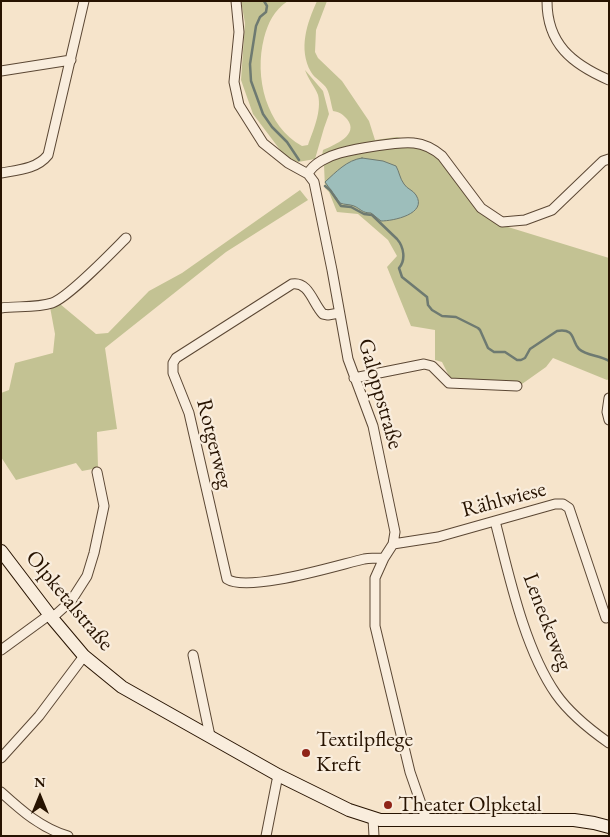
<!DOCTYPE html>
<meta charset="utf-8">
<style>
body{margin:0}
#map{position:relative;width:610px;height:837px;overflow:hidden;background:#f6e4cb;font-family:"EB Garamond",serif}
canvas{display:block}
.frame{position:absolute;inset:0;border:2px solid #271301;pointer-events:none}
.north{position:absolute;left:15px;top:772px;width:50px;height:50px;-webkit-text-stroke:4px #f9eddd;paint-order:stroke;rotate:0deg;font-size:14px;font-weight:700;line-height:20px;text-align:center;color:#271301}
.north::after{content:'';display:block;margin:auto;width:18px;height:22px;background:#271301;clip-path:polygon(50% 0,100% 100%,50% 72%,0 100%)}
</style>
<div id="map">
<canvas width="610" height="837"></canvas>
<div class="frame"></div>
<div class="north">N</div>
</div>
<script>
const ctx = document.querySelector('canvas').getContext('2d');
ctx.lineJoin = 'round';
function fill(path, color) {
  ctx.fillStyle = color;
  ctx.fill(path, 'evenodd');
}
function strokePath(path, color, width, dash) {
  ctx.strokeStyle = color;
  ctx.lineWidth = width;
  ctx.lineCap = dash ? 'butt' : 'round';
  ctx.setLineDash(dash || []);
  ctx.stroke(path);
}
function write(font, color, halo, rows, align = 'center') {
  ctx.font = font + ' "EB Garamond",serif';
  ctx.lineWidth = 4.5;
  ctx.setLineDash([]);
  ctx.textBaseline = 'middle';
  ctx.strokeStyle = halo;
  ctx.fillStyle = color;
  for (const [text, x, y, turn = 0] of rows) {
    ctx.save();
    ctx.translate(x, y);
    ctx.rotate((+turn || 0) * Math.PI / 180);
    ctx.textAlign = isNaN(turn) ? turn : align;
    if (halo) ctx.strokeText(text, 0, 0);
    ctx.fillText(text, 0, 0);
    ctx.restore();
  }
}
fill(new Path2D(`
 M241 1H288C274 10 268 23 264 38 254 77 266 126 302 146L308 145C313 131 322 111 318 95 315 87 308 79 305 70L323 91 329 114 324 128 315 159 298 162 287 159 253 114 241 80 245 23Z
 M317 1H327L316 30 315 52 318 58 342 81 369 121 375 140 397 137 405 139 322 156 323 150C334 145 360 135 347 119 342 114 340 112 333 111 331 104 330 95 327 89 323 82 315 79 311 72 298 49 307 23 317 1Z
 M413 143 437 152 472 197 508 227 609 258V379L607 380 553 358 546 367 522 384 451 380 442 362 435 360V330L411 326 387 267 397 256 388 240 358 214 337 212 329 192 325 188 324 165C350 148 384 148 413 143Z
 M300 190 308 200 226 252 105 348 117 429 97 432 98 468 82 471 76 463 16 480 1 457V393L9 390 15 363 53 353 55 334 50 307 60 304 96 334 108 333 149 291 182 273Z`), '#c3c293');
const water = new Path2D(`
 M362 158 383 161 396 166C399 171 400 179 404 184 407 189 413 190 416 195 428 214 393 221 381 221L371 213C362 213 361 209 354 206 349 204 345 205 340 203L325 182C336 172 347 160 362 158Z`);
fill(water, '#9dbebb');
strokePath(water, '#6e7a71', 1);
strokePath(new Path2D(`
 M264 1 267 6 266 12 260 17 256 26 250 64 251 81 263 114 272 127 287 142 299 160
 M325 186 330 190 341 206 351 207 364 214 372 215 397 239C404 247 406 260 399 268L402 277 427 297 428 305 432 310 442 316 456 317 478 328 480 330 488 348 494 352H505L517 360H521L525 358 530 349 557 331C576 328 571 341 579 349 587 356 600 355 609 361`), '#6e7a71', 2.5);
const street = new Path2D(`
 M236 1 239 32 234 82 239 105 263 143 288 163 308 174 314 182 332 270 348 359 373 426 395 532 393 544 384 558 375 578V626L410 772 427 821
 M547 1C547 44 572 64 609 80
 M1 71 71 60
 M1 173C18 170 37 169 48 155L84 1
 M308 174C313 163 329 156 340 153 355 149 399 141 414 143 424 144 435 150 442 156L481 208 502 222 525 220 552 210 603 161 609 159
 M1 308C17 306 37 308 52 303 69 297 112 252 126 238
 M339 313 328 315 323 314C313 304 309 281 292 284L176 358 173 363V373L189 413 227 579C248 593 338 565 364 559 371 558 378 558 384 558
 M354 378 424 364 432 366 449 383 517 386
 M609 398 607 412 609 420
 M495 521C509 575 524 648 556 694 570 714 589 729 609 743
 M393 544 438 537 555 504H563L569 508 606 618
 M52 618 71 601 87 576 94 553 104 506 97 472
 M1 650 49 615
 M193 655 210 736
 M1 758 39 716 84 656
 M1 792C22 811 41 828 68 836
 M373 819 374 836
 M266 836 278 775`);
const secondary = new Path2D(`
 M1 551 52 618 84 656 122 687 278 775 349 810 380 820H574L594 823 609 827`);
strokePath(street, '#5b4734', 11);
strokePath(secondary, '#271301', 14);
strokePath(street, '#f9eddd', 9);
strokePath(secondary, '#f9eddd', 12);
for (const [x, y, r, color] of [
 [306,753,5,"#8f2418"],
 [388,805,5,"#8f2418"]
]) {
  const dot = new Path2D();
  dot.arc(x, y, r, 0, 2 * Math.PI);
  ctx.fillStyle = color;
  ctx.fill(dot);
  strokePath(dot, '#f9eddd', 2);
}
write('22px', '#271301', '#f9eddd', [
 ["Galoppstraße",380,394,74],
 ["Rotgerweg",214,444,76],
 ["Rählwiese",504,500,-15],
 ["Olpketalstraße",69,601,50],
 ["Leneckeweg",547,622,69]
]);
write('22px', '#271301', '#f9eddd', [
 ["Textilpflege",316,740],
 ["Kreft",316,765],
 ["Theater Olpketal",398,805]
], 'left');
</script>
